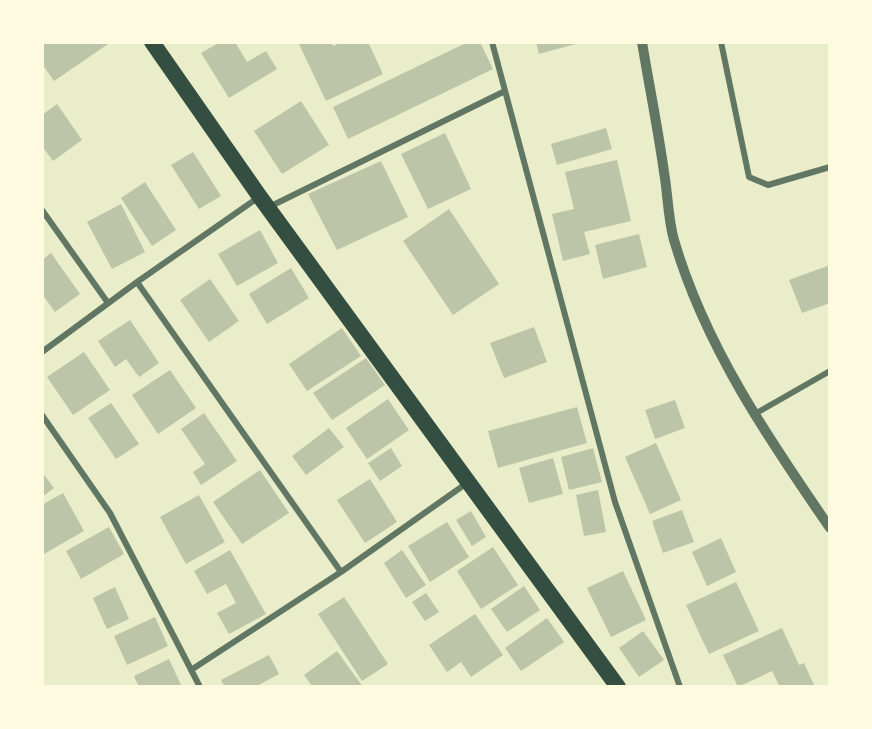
<!DOCTYPE html>
<style>
body{margin:0}
#map{position:relative;width:872px;height:729px;overflow:hidden;background:#e9edc9;font-family:"Varela Round",sans-serif}
canvas{display:block}
.frame{position:absolute;inset:0;border:44px solid #fefae0;pointer-events:none}
</style>
<div id="map">
<canvas width="872" height="729"></canvas>
<div class="frame"></div>
</div>
<script>
const ctx = document.querySelector('canvas').getContext('2d');
ctx.lineJoin = 'round';
function fill(path, color) {
  ctx.fillStyle = color;
  ctx.fill(path, 'evenodd');
}
function strokePath(path, color, width, dash) {
  ctx.strokeStyle = color;
  ctx.lineWidth = width;
  ctx.lineCap = dash ? 'butt' : 'round';
  ctx.setLineDash(dash || []);
  ctx.stroke(path);
}
fill(new Path2D(`
 M42 42H111L54 81 42 64Z
 M220 42H235L247 62 266 51 277 69 229 98 201 53Z
 M298 42H331L333 46 342 42H368L383 74 326 101Z
 M468 42H480L493 69 348 139 333 107Z
 M536 42H579V43L539 54Z
 M301 101 329 145 282 174 254 131Z
 M57 104 82 140 53 161 42 146V115Z
 M606 128 612 149 557 165 551 144Z
 M445 133 471 189 428 209 401 154Z
 M193 152 221 196 199 209 171 165Z
 M617 160 631 221 584 232 590 254 563 261 552 214 574 209 565 172Z
 M381 161 408 217 337 250 308 194Z
 M145 182 176 230 152 246 121 198Z
 M121 204 145 252 112 269 87 222Z
 M449 209 499 284 453 315 403 241Z
 M260 230 278 263 237 286 218 254Z
 M639 234 647 267 603 279 595 245Z
 M51 253 80 294 55 312 42 294V260Z
 M830 265V303L802 313 789 280Z
 M291 268 309 298 267 324 249 294Z
 M210 279 239 321 209 342 180 300Z
 M130 320 159 363 139 377 126 359 115 367 98 341Z
 M534 327 547 362 504 378 490 343Z
 M342 328 361 356 307 391 289 364Z
 M84 352 110 390 73 415 47 377Z
 M366 358 385 385 332 420 313 393Z
 M170 370 196 408 158 434 132 395Z
 M388 399 409 430 367 459 346 428Z
 M675 400 685 428 655 439 645 410Z
 M111 403 139 444 116 459 88 418Z
 M577 407 587 443 498 468 488 431Z
 M204 413 237 461 201 485 193 472 205 464 181 429Z
 M329 428 344 447 306 475 292 456Z
 M656 443 681 500 650 514 625 457Z
 M391 448 402 466 380 481 368 463Z
 M593 448 602 482 569 490 561 457Z
 M553 458 563 494 529 503 519 468Z
 M260 470 289 513 242 544 213 502Z
 M42 472 54 488 42 497Z
 M370 479 397 522 365 543 337 500Z
 M598 490 606 532 584 536 576 495Z
 M63 493 84 531 44 554 42 551V505Z
 M199 495 225 542 186 564 160 517Z
 M682 510 694 542 663 553 652 521Z
 M471 511 486 537 472 546 456 520Z
 M447 522 469 557 430 582 408 546Z
 M109 527 124 554 81 579 66 551Z
 M721 538 736 572 707 586 692 552Z
 M493 547 518 585 481 609 457 571Z
 M230 550 266 614 229 634 217 613 236 603 226 584 207 594 194 571Z
 M402 550 426 585 406 598 384 563Z
 M623 571 646 620 611 637 587 588Z
 M736 582 759 631 709 654 686 605Z
 M524 586 540 610 507 632 491 609Z
 M115 587 129 619 107 629 93 598Z
 M426 593 439 612 425 621 412 602Z
 M344 597 388 664 362 681 318 614Z
 M475 614 503 655 471 677 461 662 447 672 429 645Z
 M155 617 168 646 127 665 114 636Z
 M547 618 564 642 521 671 505 648Z
 M782 628 799 665 804 663 815 687H780L772 671 738 687 723 655Z
 M643 631 664 660 639 677 619 648Z
 M337 651 363 687H313L304 675Z
 M269 655 279 674 255 687H225L221 680Z
 M169 659 182 687H139L134 676Z`), '#bcc5a7');
strokePath(new Path2D(`
 M492 42 615 502 680 687
 M721 42 749 177 768 185 830 167
 M269 207 505 91
 M42 210 108 303
 M137 282 341 572
 M42 352 137 282 259 197
 M42 415 110 513 200 687
 M753 415 830 371
 M191 670 341 572 467 483`), '#617663', 6);
strokePath(new Path2D(`
 M642 42C649 85 658 129 664 172 668 195 668 219 674 240 705 346 768 438 830 528`), '#617663', 10);
strokePath(new Path2D(`
 M152 42 260 197 618 687`), '#344e41', 16);
</script>
